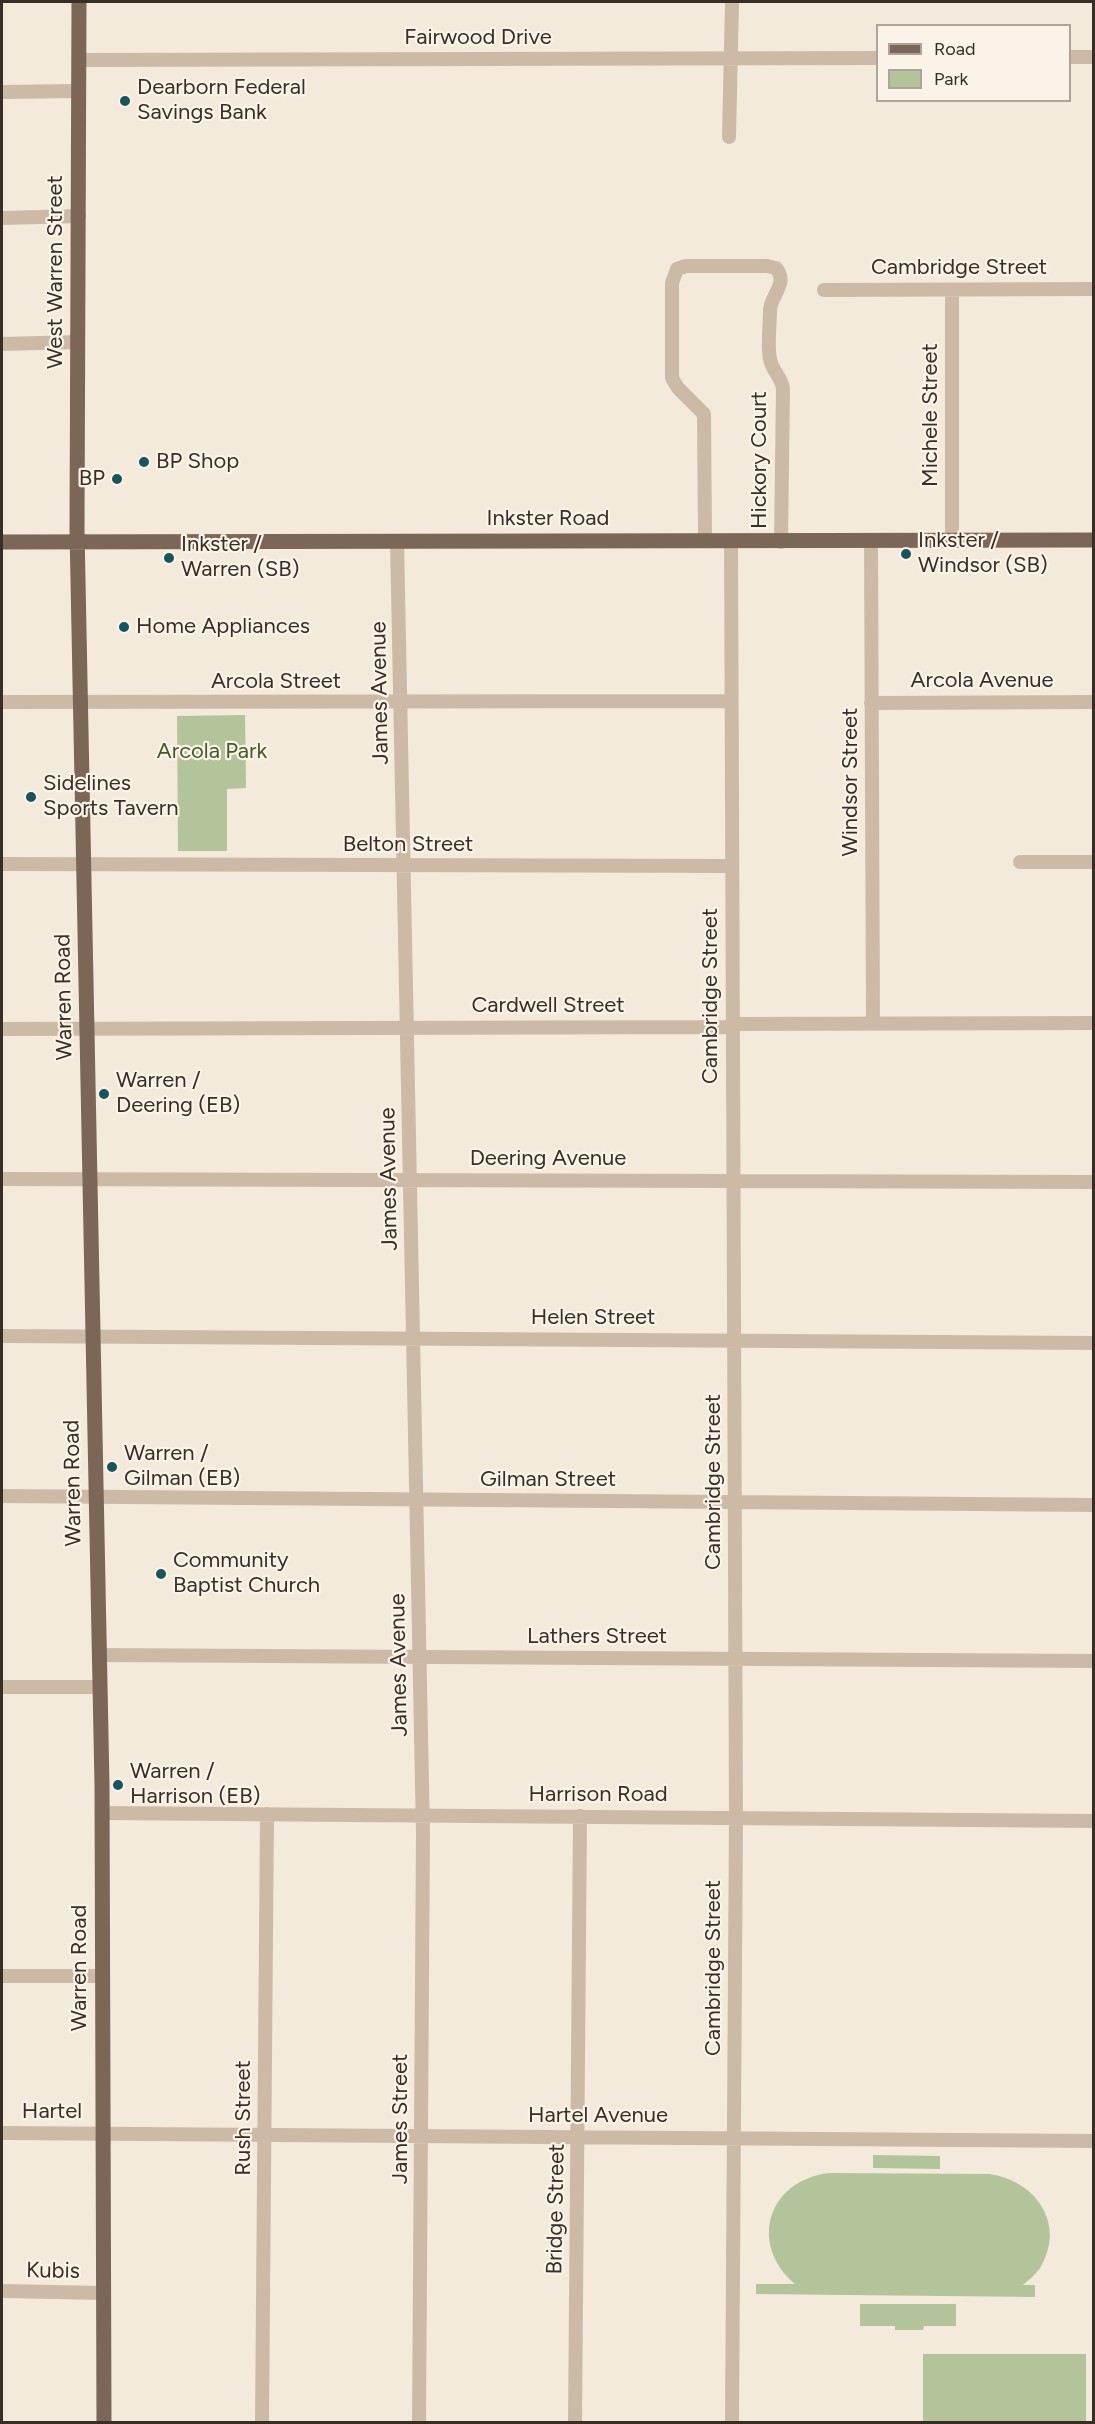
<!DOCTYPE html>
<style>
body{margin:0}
#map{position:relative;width:1095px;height:2424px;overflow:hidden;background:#f4eadb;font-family:Figtree,sans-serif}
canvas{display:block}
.frame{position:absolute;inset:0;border:3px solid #382e27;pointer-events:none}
.legend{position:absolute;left:876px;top:24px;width:195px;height:78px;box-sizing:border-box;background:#fbf3e8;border:2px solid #ada49b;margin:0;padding:8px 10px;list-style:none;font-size:18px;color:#382e27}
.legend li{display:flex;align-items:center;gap:12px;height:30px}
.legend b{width:30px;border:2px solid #ada49b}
</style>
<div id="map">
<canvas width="1095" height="2424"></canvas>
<div class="frame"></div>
<ul class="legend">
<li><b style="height:8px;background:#7c6657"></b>Road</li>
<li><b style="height:16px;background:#b3c49a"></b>Park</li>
</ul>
</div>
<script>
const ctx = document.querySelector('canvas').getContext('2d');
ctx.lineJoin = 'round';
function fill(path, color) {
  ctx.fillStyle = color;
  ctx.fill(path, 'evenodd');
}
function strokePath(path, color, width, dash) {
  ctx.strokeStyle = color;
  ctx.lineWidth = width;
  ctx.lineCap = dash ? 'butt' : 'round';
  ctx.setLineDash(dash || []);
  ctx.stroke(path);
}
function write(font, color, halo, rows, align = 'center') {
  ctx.font = font + ' Figtree,sans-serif';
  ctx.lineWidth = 4.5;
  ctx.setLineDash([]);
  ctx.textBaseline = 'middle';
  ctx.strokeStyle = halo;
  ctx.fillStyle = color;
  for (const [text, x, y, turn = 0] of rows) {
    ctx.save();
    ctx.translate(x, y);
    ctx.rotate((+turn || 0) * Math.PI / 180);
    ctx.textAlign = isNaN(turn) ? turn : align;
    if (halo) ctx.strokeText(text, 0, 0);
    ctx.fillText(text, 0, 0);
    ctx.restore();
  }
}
fill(new Path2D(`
 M245 715 246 788 227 789V851H178L177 716Z
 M873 2155 940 2156V2169L873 2168Z
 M829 2173 989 2174C1035 2180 1067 2224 1040 2268 1036 2274 1029 2280 1023 2285H1035V2297L756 2294V2284H795C748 2244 768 2180 829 2173Z
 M860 2304H956V2326H924L923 2330H895V2326H860Z
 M923 2354H1086V2422H923Z`), '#b3c49a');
strokePath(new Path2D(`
 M1070 57H1094
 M79 60 878 58
 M2 92 79 91
 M729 137 732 2
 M2 218 79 216
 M824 290 1094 289
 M2 344 78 342
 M397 541 423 1832 419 2422
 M705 541 704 414 678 388 672 378V283L677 269 686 266H767L776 268C789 284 770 295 770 311 770 327 767 344 770 359 772 371 782 377 783 389L781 542
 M731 541 736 1817 732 2422
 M871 541 873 1023
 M952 541V290
 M2 702 731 701
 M871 703 1094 702
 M1020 862H1094
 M2 864 732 866
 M2 1029 726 1027 739 1024 1094 1023
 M2 1179 1094 1182
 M2 1336 1094 1343
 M2 1496 1094 1505
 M100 1655 1094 1661
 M2 1687H100
 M102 1813 1094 1821
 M2 1976H101
 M2 2133 1094 2141
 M2 2291 104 2293
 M262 2422 267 1814
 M575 2422 580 1816`), '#cdbaa6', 14);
strokePath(new Path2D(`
 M79 2 77 530 102 1785 104 2422
 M2 542 1094 540`), '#7c6657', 15);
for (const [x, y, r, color] of [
 [125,101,6,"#19545e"],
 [144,462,6,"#19545e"],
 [117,479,6,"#19545e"],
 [906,554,6,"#19545e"],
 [169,558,6,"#19545e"],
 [124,627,6,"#19545e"],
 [31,797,6,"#19545e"],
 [104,1094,6,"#19545e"],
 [112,1467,6,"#19545e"],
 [161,1574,6,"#19545e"],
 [118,1785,6,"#19545e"]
]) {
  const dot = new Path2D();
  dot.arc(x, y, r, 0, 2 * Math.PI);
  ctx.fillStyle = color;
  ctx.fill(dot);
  strokePath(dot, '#fbf3e8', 2);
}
write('22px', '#382e27', '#fbf3e8', [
 ["Fairwood Drive",478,38],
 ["Cambridge Street",959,268],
 ["West Warren Street",56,272,-90],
 ["Michele Street",931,415,-90],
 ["Hickory Court",760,460,-90],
 ["Inkster Road",548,519],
 ["Arcola Avenue",982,681],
 ["Arcola Street",276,682],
 ["James Avenue",380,693,-91],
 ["Windsor Street",851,782,-90],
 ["Belton Street",408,845],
 ["Cambridge Street",711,996,-90],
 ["Warren Road",64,997,-91],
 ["Cardwell Street",548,1006],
 ["Deering Avenue",548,1159],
 ["James Avenue",389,1179,-91],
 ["Helen Street",593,1318],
 ["Gilman Street",548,1480],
 ["Cambridge Street",714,1482,-90],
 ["Warren Road",73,1483,-91],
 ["Lathers Street",597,1637],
 ["James Avenue",399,1665,-91],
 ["Harrison Road",598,1795],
 ["Warren Road",80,1968,-90],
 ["Cambridge Street",714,1968,-90],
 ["Hartel",52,2112],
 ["Hartel Avenue",598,2116],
 ["Rush Street",244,2118,-90],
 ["James Street",401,2119,-90],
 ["Bridge Street",556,2209,-89],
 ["Kubis",53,2271,1]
]);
write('22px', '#382e27', '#fbf3e8', [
 ["Dearborn Federal",137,88],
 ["Savings Bank",137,113],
 ["BP Shop",156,462],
 ["BP",105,479,"right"],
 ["Inkster /",918,541],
 ["Windsor (SB)",918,566],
 ["Inkster /",181,545],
 ["Warren (SB)",181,570],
 ["Home Appliances",136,627],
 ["Sidelines",43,784],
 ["Sports Tavern",43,809],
 ["Warren /",116,1081],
 ["Deering (EB)",116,1106],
 ["Warren /",124,1454],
 ["Gilman (EB)",124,1479],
 ["Community",173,1561],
 ["Baptist Church",173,1586],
 ["Warren /",130,1772],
 ["Harrison (EB)",130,1797]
], 'left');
write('22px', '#445929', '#fbf3e8', [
 ["Arcola Park",212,752]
]);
</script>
